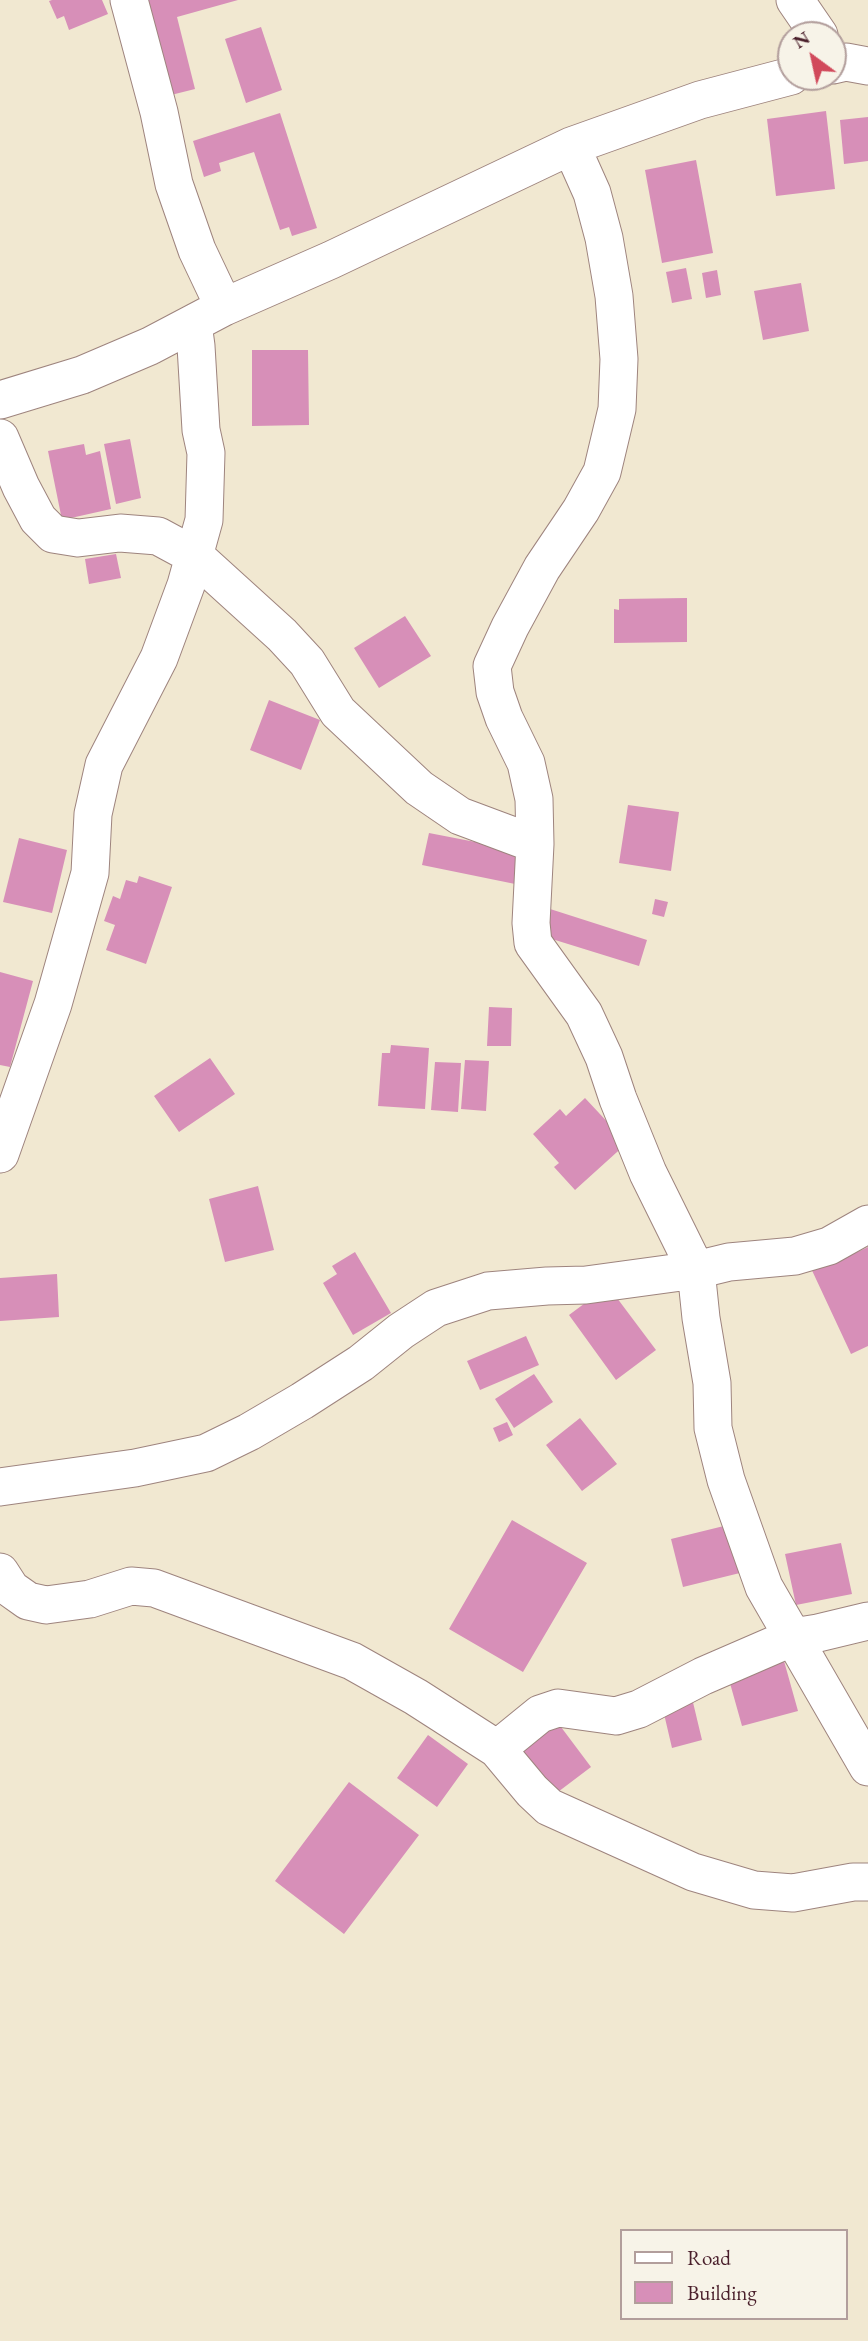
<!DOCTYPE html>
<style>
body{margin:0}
#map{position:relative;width:868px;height:2341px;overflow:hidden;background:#f1e8d1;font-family:"EB Garamond",serif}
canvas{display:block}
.legend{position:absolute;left:620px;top:2229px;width:228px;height:91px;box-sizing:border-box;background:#f7f3e8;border:2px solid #b29e9c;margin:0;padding:9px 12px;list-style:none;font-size:21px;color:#4a1f2b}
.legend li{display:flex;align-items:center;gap:14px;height:35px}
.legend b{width:35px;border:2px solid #b29e9c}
.north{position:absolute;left:777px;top:21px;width:70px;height:70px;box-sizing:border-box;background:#f7f3e8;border:2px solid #b29e9c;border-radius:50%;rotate:327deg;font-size:19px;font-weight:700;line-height:28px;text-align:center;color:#4a1f2b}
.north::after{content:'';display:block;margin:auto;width:24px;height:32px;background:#d1495b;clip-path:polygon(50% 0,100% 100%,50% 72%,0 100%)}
</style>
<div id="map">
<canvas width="868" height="2341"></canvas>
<ul class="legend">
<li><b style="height:9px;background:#fff"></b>Road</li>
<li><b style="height:19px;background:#d78fb8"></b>Building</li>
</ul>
<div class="north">N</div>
</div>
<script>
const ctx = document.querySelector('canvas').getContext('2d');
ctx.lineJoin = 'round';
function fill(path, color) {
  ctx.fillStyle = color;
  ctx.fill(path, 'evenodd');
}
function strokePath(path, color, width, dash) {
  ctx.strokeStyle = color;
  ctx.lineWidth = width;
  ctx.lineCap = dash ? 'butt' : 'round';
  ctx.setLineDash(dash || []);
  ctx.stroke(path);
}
fill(new Path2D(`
 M52 0H102L108 14 69 30 64 16 57 19 49 1Z
 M143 0H238L177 17 195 89 167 96Z
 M261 27 282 90 246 103 225 39Z
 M826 111 835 189 776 196 767 119Z
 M280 113 317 228 292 236 289 227 280 230 254 152 219 163 221 171 204 177 193 141Z
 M868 117V161L844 164 840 120Z
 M696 160 713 253 662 263 645 170Z
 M686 268 692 299 672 303 666 272Z
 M717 270 721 295 706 298 702 273Z
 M801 283 809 331 763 340 754 291Z
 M252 350H308L309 425 252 426Z
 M130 439 141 498 116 504 104 444Z
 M84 444 86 455 100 451 111 509 62 520 48 451Z
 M116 554 121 578 89 584 85 559Z
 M687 598V642L614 643V609L619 610V599Z
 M405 616 431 656 379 688 354 648Z
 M269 700 320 720 301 770 250 750Z
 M628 805 679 812 671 871 619 863Z
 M429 833 527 852 520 885 422 865Z
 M19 838 67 850 52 913 3 902Z
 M139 876 172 887 146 964 106 950 115 925 104 921 113 896 120 899 126 880 137 883Z
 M655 899 668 902 664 917 652 914Z
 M547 908 647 940 639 966 539 935Z
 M0 972 33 981 10 1067 0 1065Z
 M489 1007 512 1008 511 1046H487Z
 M391 1045 429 1048 425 1109 378 1106 382 1053H390Z
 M210 1058 235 1094 179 1132 154 1096Z
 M465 1060 489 1061 486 1111 461 1109Z
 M435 1062 461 1063 458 1112 431 1110Z
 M585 1098 627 1143 575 1190 554 1167 559 1163 533 1134 560 1109 566 1116Z
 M258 1186 274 1250 225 1262 209 1199Z
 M868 1247V1346L851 1354 809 1264 839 1250 843 1259Z
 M355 1252 391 1313 353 1335 323 1283 337 1274 332 1266Z
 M57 1274 59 1317 0 1321V1278Z
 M608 1286 656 1350 616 1380 569 1315Z
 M526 1336 539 1365 480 1390 467 1361Z
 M534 1374 553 1402 514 1428 495 1399Z
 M580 1418 617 1464 582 1491 546 1445Z
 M507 1422 513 1435 499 1442 493 1428Z
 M512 1520 587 1563 523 1672 449 1629Z
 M732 1524 744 1572 683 1587 671 1539Z
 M841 1543 852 1594 796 1605 785 1554Z
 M784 1661 798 1711 742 1726 728 1676Z
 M691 1694 702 1740 672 1748 661 1701Z
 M555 1719 591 1767 550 1798 513 1750Z
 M428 1735 468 1764 437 1807 397 1778Z
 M349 1782 419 1835 344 1934 275 1881Z`), '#d78fb8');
const minor = new Path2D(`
 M129 0 159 112 174 184 197 250 224 307
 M795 0 819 35
 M833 65 846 62 868 66
 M0 400 82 375 150 346 224 307 331 260 571 146 700 100 791 76
 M0 438 21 487 38 519 53 534 78 538 120 533 158 536 195 556 282 635 307 662 338 712 419 788 460 816 535 844 531 923 533 943 584 1014 604 1057 618 1099 648 1173 696 1270 701 1318 712 1383 713 1428 726 1480 764 1587 868 1767
 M535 844 534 799 526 763 504 718 495 692 492 666 510 627 542 568 581 510 602 472 617 409 619 359 614 296 604 238 592 193 571 146
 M0 1154 53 1004 90 873 93 814 104 765 159 658 186 585 204 520 206 453 201 430 196 346 193 324
 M0 1487 135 1468 206 1453 249 1432 302 1401 361 1363 401 1331 436 1308 488 1291 547 1286 586 1285 696 1270 729 1262 795 1256 829 1246 868 1224
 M0 1572 11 1589 28 1601 46 1605 90 1599 131 1586 154 1588 352 1661 416 1697 497 1749 532 1791 549 1807 693 1872 754 1890 793 1893 853 1882H868
 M497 1749 540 1714 558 1708 616 1716 639 1709 703 1676 793 1637 818 1633 868 1621`);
strokePath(minor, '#9e847e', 39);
strokePath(minor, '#fff', 37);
</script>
